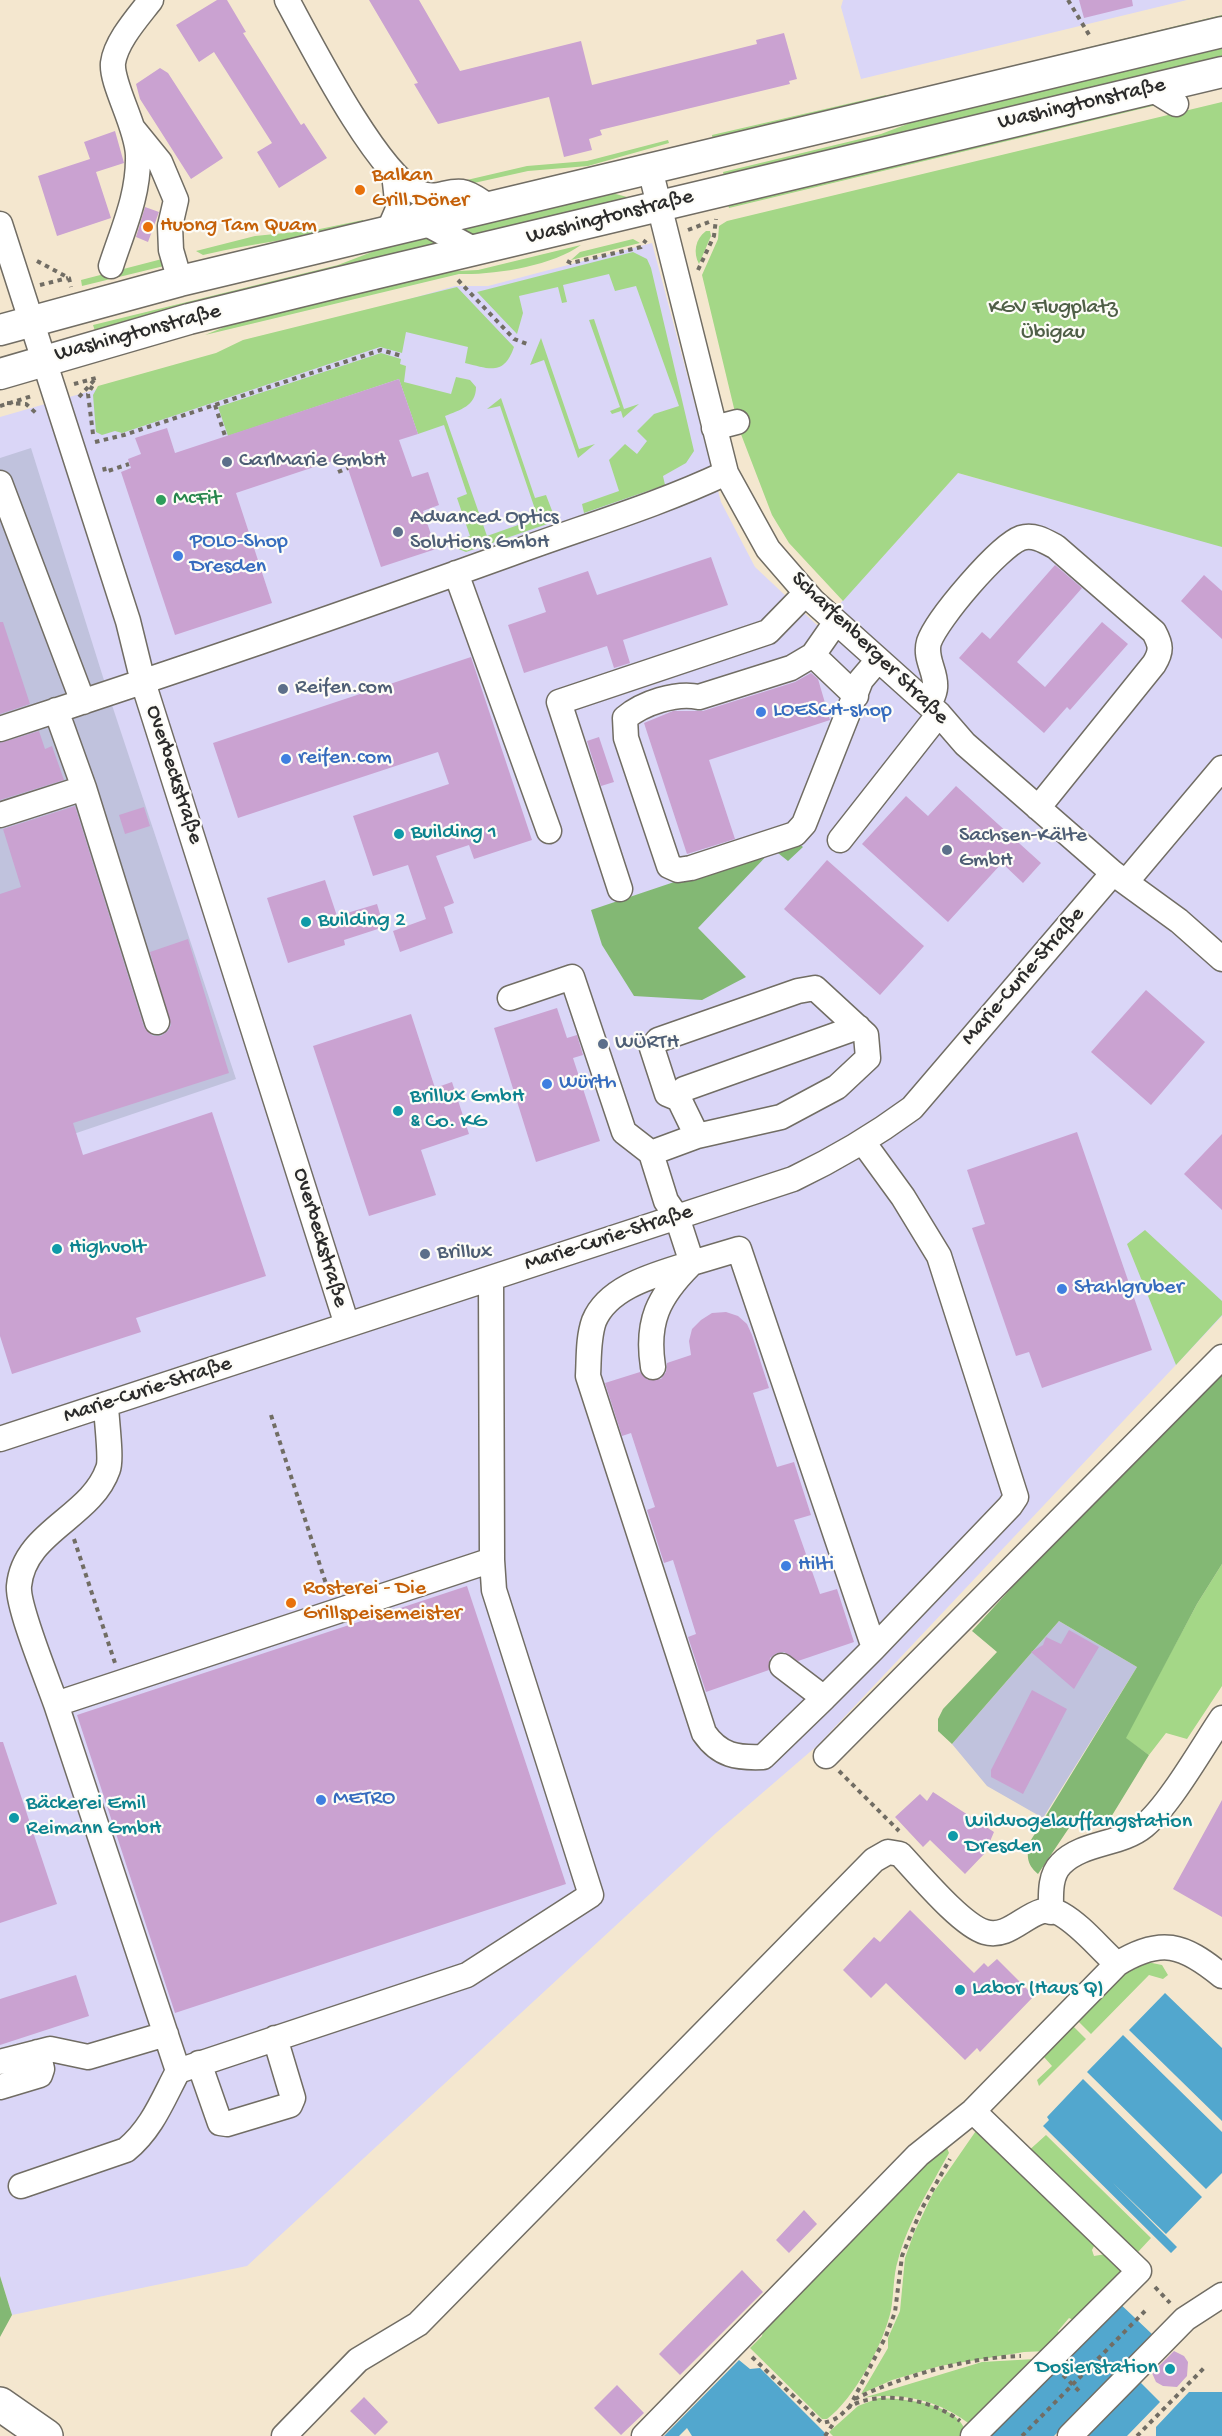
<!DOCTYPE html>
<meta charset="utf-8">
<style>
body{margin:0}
canvas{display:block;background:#f4e7cf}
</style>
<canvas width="1222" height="2436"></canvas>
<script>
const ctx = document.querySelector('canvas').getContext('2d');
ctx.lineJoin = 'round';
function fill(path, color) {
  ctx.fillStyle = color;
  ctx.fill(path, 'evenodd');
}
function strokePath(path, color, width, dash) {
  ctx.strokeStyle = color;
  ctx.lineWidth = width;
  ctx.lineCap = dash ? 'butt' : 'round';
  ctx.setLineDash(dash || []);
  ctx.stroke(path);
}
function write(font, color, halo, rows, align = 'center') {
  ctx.font = font + ' "Gochi Hand",sans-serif';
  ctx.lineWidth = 4.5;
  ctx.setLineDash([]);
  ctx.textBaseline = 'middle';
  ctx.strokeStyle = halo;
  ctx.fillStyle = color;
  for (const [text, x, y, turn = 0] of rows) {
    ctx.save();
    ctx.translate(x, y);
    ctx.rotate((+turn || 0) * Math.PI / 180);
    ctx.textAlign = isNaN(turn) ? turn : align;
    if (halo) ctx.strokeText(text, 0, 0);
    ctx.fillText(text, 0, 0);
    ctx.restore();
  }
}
fill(new Path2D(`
 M843 0H1187L861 79 841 7Z
 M652 243 721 502 755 567 819 627 958 473 1222 546V1316L818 1745 717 1832 247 2266 12 2315 0 2276V417L455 286H488Z`), '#dad6f7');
fill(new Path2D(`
 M31 448 108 693 236 1079 47 1143 0 1155V458Z
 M1059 1621 1137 1667 1043 1818 987 1786 952 1744Z`), '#c0c2dd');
fill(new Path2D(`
 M1222 15V21L922 94 917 89Z
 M1222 43V59L725 180 723 172 881 134 939 112Z
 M886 95 884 102 713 142 712 135Z
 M1153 98 1161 104 729 208 727 201Z
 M1222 102V547L958 473 843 601 789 543 772 515 739 429 702 275 718 239 719 226 727 221Z
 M668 140 669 143 588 166 528 171 456 187 454 183 527 166 587 161Z
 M608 192 631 198 477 239 444 230Z
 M363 220 365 226C311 237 257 242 203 255L196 251 255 236 315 230Z
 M706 231H710L711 236 699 264C693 253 695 239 706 231Z
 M430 234 452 245 96 334 93 325 338 265 390 245Z
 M633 239 640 243 571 260 580 252Z
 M581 245C552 266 495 275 459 274L205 335 244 319 437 272 478 270Z
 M633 252 647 259 651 268 694 451 686 463 663 476 665 485 584 513 582 504 619 491 609 460 625 444 637 454 647 441 637 431 654 414 679 406 636 286 615 291 609 274 563 285 567 302 562 303 558 287 519 296 523 313 517 334 477 292Z
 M162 259 164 266 82 286 81 280Z
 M457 287 514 347C504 376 490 369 465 363L468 347 406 332 402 353 380 347 122 433 115 431 102 435 96 432 93 395 98 386 216 353 243 340Z
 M594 319 624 409 639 404 623 418 621 411 612 414 610 411 620 407 589 320Z
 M541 338 579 449 595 444 578 458 544 360 530 365Z
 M381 353 401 359 400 364 406 366 404 382 451 394 456 377 470 380 476 387C476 406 460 410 445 416L487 536 538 518 500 406 487 409 501 398 535 498 546 495 556 521 466 552 456 548 453 542 470 536 457 498 467 494 444 425 418 434 399 379 228 436 218 407Z
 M1145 1230 1222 1301V1315L1176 1365 1127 1244Z
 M1222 1564V1686L1187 1739 1166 1733 1149 1755 1125 1738 1197 1604Z
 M1142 1961 1162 1965 1168 1975 1163 1979 1149 1975 1091 2034 1078 2021 1124 1974Z
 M1073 2026 1086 2039 1039 2086 1037 2080 1052 2066 1044 2057Z
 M980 2125 1095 2244 1092 2250 1094 2256 1106 2254 1124 2275 1078 2322 1069 2318 1058 2331 1062 2339 1048 2351 1024 2352 940 2366 892 2380 861 2394 888 2348V2338L900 2311 905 2258 914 2233 933 2193Z
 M1046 2135 1151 2238 1138 2252 1127 2253 1026 2153Z
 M945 2143 949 2153C930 2188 908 2222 898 2260 893 2276 894 2294 891 2310 884 2343 854 2399 827 2419H822L750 2348 762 2336 765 2321Z
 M1035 2359 971 2425C938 2400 903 2392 863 2398L982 2362Z
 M879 2398C906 2399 961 2403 967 2436H833L829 2432 858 2406Z`), '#a4d787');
fill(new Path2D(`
 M796 841 803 847 788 861 773 849 698 928 746 977 702 1000 634 996 602 945 591 910Z
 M1222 1358V1564L1197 1604 1126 1738 1149 1755 1108 1822 1075 1819 1038 1874C1026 1864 1026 1854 1031 1840L1137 1667 1059 1621 952 1744 938 1731V1719L943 1709 997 1652 972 1631Z
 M0 2276 12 2315 0 2337Z`), '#83b874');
fill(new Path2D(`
 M1165 1993 1222 2048V2121L1129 2030Z
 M1123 2035 1222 2132V2173L1206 2189 1087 2072Z
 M1083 2079 1202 2197 1166 2234 1113 2183 1177 2247 1171 2253 1043 2126 1049 2120 1047 2117Z
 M1116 2300 1153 2335 1054 2436H982Z
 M739 2360 750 2369 760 2368 828 2436H692L687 2428 679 2436H664Z
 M1139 2381 1160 2402 1127 2436H1085Z
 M1189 2392H1222V2436H1156V2427Z`), '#52a7ce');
fill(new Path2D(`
 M217 0H227L246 32 243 33 301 125 304 123 327 158 279 188 257 152 272 143 214 52 199 62 176 25Z
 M369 0H419L460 71 581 41 592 85 757 44 756 40 784 33 797 79 789 81 790 84 600 130 602 135 589 139 592 150 564 157 549 97 438 124 414 84 418 83Z
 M1079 0H1132L1133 6 1084 18Z
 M160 68 168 73 223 158 191 179 140 99 136 84Z
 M115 131 124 163 96 172 111 218 57 236 38 176 90 159 84 142Z
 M145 207 159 212 148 242 136 237Z
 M399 379 418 434 399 440 412 477 428 472 439 505 423 511 436 549 381 567 344 457 236 493 272 603 175 635 121 472 131 468 128 459 141 454 135 438 167 428 175 453Z
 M711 557 728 605 623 640 630 663 614 668 607 646 524 673 508 625 546 612 538 588 588 571 597 595Z
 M1055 565 1082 588 1017 662 1045 687 1102 622 1128 644 1070 710 1067 707 1044 733 959 658 982 632 990 639Z
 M1204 575 1222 591V639L1181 601Z
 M0 622H3L30 704 0 714Z
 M471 657 532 840 474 859 469 845 436 856 454 903 444 907 453 933 400 952 393 931 426 919 408 865 373 876 353 816 449 784 438 752 238 818 213 743Z
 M811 673 818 679 830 720 709 760 735 839 687 854 644 723 673 711H703L795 682Z
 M39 731 45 749 52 746 64 780 0 800V743Z
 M599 737 614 782 601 786 587 741Z
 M956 786 1041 863 1023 883 1002 863 948 922 862 844 906 796 928 816Z
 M75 806 144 1027 153 1036H161L168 1031 171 1025 150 952 188 939 229 1073 73 1123 83 1155 212 1112 266 1276 136 1318 141 1332 12 1374 0 1336V894L21 887 3 829Z
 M144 807 150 826 125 834 119 815Z
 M827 860 924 946 880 995 784 909Z
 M325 880 337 916 377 904 384 927 344 940 345 945 288 963 267 898Z
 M1146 990 1205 1042 1151 1105 1091 1052Z
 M557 1008 567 1038 577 1035 583 1055 573 1058 600 1141 536 1162 494 1028Z
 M411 1014 435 1088 452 1082 469 1134 421 1150 436 1195 369 1216 313 1046Z
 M1077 1132 1152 1350 1042 1388 1029 1352 1016 1356 972 1228 985 1224 967 1170Z
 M1222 1134V1210L1184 1174Z
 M726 1312 738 1316 747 1324 752 1335 769 1388 753 1393 777 1467 794 1462 811 1515 794 1520 820 1594 837 1589 854 1642 798 1661 784 1652 777 1653 770 1658 769 1670 706 1692 688 1637 696 1634 673 1560 664 1563 647 1510 655 1507 631 1433 622 1436 605 1383 640 1372 648 1380 661 1379 666 1372 667 1363 691 1355 689 1341 692 1329 701 1320 712 1313Z
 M467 1586 566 1884 175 2013 77 1715Z
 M1069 1630 1099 1647 1074 1689 1031 1652 1043 1645 1046 1637 1061 1644Z
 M1032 1690 1067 1709 1023 1794 991 1777V1770Z
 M0 1742H3L57 1904 0 1923Z
 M933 1792 994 1832 985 1853 965 1874 930 1840 923 1847 895 1817 920 1794 927 1801Z
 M1222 1800V1917L1173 1889Z
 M910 1910 974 1973 984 1963 988 1967 997 1959 1034 1996 980 2052 977 2048 965 2060 886 1983 871 1998 843 1970 874 1937 880 1942Z
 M76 1975 89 2016 0 2045V1999Z
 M804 2210 817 2224 789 2253 776 2240Z
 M742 2270 763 2292 680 2375 659 2354Z
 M1174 2351 1184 2356 1188 2362 1187 2376 1177 2387 1163 2386 1156 2382 1152 2373Z
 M617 2385 644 2413 621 2435 594 2408Z
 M364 2397 388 2422 375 2435 350 2411Z`), '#caa2d1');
const minor = new Path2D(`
 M287 0C311 44 376 172 417 192 437 201 445 190 462 192 471 193 483 203 490 207
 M1150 88 1176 104
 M134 130 160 162 176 200 170 226 171 250 180 281
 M650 169 726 473 768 549 813 601 939 714 965 744 1113 873 1179 921 1222 959
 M419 214 425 223 477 251
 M0 224 128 621 143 682 347 1325
 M388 232 398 209 394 174
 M111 266C123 229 139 195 138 155 137 126 111 84 113 63 116 41 138 17 151 0
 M714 428 737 422
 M0 483 83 702
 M456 573 549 831
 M836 622 813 655 791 668 699 697C676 692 643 703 625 718L626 738 669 866 678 870 691 868 795 834 804 824 861 680 878 660
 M813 655 856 696
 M929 705C931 700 935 693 935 688 937 672 924 659 929 642 937 619 999 546 1021 538 1034 534 1045 541 1056 547L1154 632C1161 645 1162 651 1154 664L1038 808
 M56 710 84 788 157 1022
 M0 729C171 673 341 615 510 554 583 527 656 506 726 473
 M0 815 84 788
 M840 840 939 714
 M1126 882 1222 768
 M620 889 559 702 768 632 806 593
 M510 998 572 977 624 1132 651 1153 666 1201 677 1217 692 1263 739 1249 874 1648 1010 1506 1016 1497 939 1256 903 1197 863 1142
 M679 1099 684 1089 858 1027
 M651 1153 697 1136 781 1117 837 1087 868 1058 866 1035 815 988 798 991 658 1040 652 1048 667 1094 679 1099 697 1136
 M692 1263C659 1274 609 1285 594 1321 588 1338 589 1358 588 1376L704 1733C720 1756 737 1758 763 1757L824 1698
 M653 1367C646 1322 658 1297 690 1265
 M106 1404C106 1417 112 1459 108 1469 91 1518 24 1531 19 1586 17 1606 48 1681 56 1704L492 1560 491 1278
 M0 1439 793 1179C835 1159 874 1136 912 1108L1113 873
 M782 1666 824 1698 874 1648
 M56 1704 178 2071 467 1975 591 1895 494 1590 492 1560
 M826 1756 1222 1357
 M1051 1912C1051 1896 1049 1876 1061 1864 1082 1842 1121 1845 1144 1826 1169 1806 1203 1746 1222 1718
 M0 2062 50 2049 88 2057 166 2034
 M199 2063 220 2123 227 2124 290 2105 293 2098 275 2038
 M0 2087 40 2075 42 2069 38 2052
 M973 2111 1139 2271 973 2436
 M21 2186 126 2150C152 2129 163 2099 178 2071
 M284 2436 358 2360 418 2324 874 1860 888 1852 900 1854C919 1874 961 1925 985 1932 1014 1941 1034 1898 1061 1914 1082 1926 1099 1948 1117 1964
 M644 2436 918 2155 973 2111 1117 1964C1161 1937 1183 1944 1222 1976
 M1070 2436 1185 2319 1222 2295`);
const major = new Path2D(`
 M0 330 180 281 1222 32
 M0 374 189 319 336 283 1222 72`);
const highway = new Path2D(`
 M0 2404 46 2436`);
strokePath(minor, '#716d64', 27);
strokePath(major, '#716d64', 33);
strokePath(highway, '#716d64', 36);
strokePath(new Path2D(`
 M1068 0 1091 38
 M688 230 709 222
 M37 261 69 278 71 287
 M567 261 571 263 641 247 646 240
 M698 270 714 236 716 219
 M458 280 514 339 527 344
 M40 285 68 278
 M74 384 96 378
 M79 397 97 377
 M7 403 26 404 37 414
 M215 405 225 436
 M0 406 32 396
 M93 434 88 394 94 383
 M95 442 124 435 381 350 402 356
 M336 465 346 462
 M104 467 105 472 129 464
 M338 472 348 468
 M271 1415 329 1593
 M74 1539 115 1663
 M839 1771 899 1831
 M1155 2287 1170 2303
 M752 2357 822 2423C845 2419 842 2408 857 2403 889 2391 934 2401 960 2421
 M1063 2375 1081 2393
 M855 2399C901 2376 970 2357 1021 2356
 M849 2408 886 2336 895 2312 902 2256 921 2210 950 2159
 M825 2436 835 2421
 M1022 2436 1145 2311
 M1137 2436 1204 2368`), '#716d64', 4, [4.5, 4.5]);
strokePath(minor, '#fff', 24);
strokePath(major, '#fff', 30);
strokePath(highway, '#fff', 33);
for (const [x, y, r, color] of [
 [360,190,6,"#e8710a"],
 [148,227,6,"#e8710a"],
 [227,462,6,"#5c6f8a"],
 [161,500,6,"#2e9e5b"],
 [398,532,6,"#5c6f8a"],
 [178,556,6,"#3f7fe0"],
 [283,689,6,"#5c6f8a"],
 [761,712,6,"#3f7fe0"],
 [286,759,6,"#3f7fe0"],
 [399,834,6,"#0f9aa8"],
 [947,850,6,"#5c6f8a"],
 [306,922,6,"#0f9aa8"],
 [603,1044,6,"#5c6f8a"],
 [547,1084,6,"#3f7fe0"],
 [398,1111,6,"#0f9aa8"],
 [57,1249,6,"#0f9aa8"],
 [425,1254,6,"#5c6f8a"],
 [1062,1289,6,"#3f7fe0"],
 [786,1566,6,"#3f7fe0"],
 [291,1603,6,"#e8710a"],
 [321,1800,6,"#3f7fe0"],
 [14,1818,6,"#0f9aa8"],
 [953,1836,6,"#0f9aa8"],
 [960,1990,6,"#0f9aa8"],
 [1170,2369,6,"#0f9aa8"]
]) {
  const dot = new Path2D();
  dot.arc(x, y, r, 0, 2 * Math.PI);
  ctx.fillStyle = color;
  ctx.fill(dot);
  strokePath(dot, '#fdfcf7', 2);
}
write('22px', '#2b2b2b', '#fdfcf7', [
 ["Washingtonstraße",1082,105,-13],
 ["Washingtonstraße",610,218,-14],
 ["Washingtonstraße",138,334,-15],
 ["Scharfenberger Straße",869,649,44],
 ["Overbeckstraße",173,775,72],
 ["Marie-Curie-Straße",1024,977,-49],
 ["Overbeckstraße",319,1238,73],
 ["Marie-Curie-Straße",609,1239,-18],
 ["Marie-Curie-Straße",148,1391,-18]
]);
write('22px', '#c56008', '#fdfcf7', [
 ["Balkan",372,177],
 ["Grill Döner",372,202],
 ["Huong Tam Quam",160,227],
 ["Rosterei - Die",303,1590],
 ["Grillspeisemeister",303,1615]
], 'left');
write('22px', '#4f5f47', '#fdfcf7', [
 ["KGV Flugplatz",1053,309],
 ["Übigau",1053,334]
]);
write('22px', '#4e5e75', '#fdfcf7', [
 ["CarlMarie GmbH",239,462],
 ["Advanced Optics",410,519],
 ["Solutions GmbH",410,544],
 ["Reifen.com",295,689],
 ["Sachsen-Kälte",959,837],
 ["GmbH",959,862],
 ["WÜRTH",615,1044],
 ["Brillux",437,1254]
], 'left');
write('22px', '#27864d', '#fdfcf7', [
 ["McFit",173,500]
], 'left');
write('22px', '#366cbe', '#fdfcf7', [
 ["POLO-Shop",190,543],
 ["Dresden",190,568],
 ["LOESCH-shop",773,712],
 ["reifen.com",298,759],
 ["Würth",559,1084],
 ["Stahlgruber",1074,1289],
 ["Hilti",798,1566],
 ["METRO",333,1800]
], 'left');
write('22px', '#0d838f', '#fdfcf7', [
 ["Building 1",411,834],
 ["Building 2",318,922],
 ["Brillux GmbH",410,1098],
 ["& Co. KG",410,1123],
 ["Highvolt",69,1249],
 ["Bäckerei Emil",26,1805],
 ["Reimann GmbH",26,1830],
 ["Wildvogelauffangstation",965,1823],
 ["Dresden",965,1848],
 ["Labor (Haus Q)",972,1990],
 ["Dosierstation",1158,2369,"right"]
], 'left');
</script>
